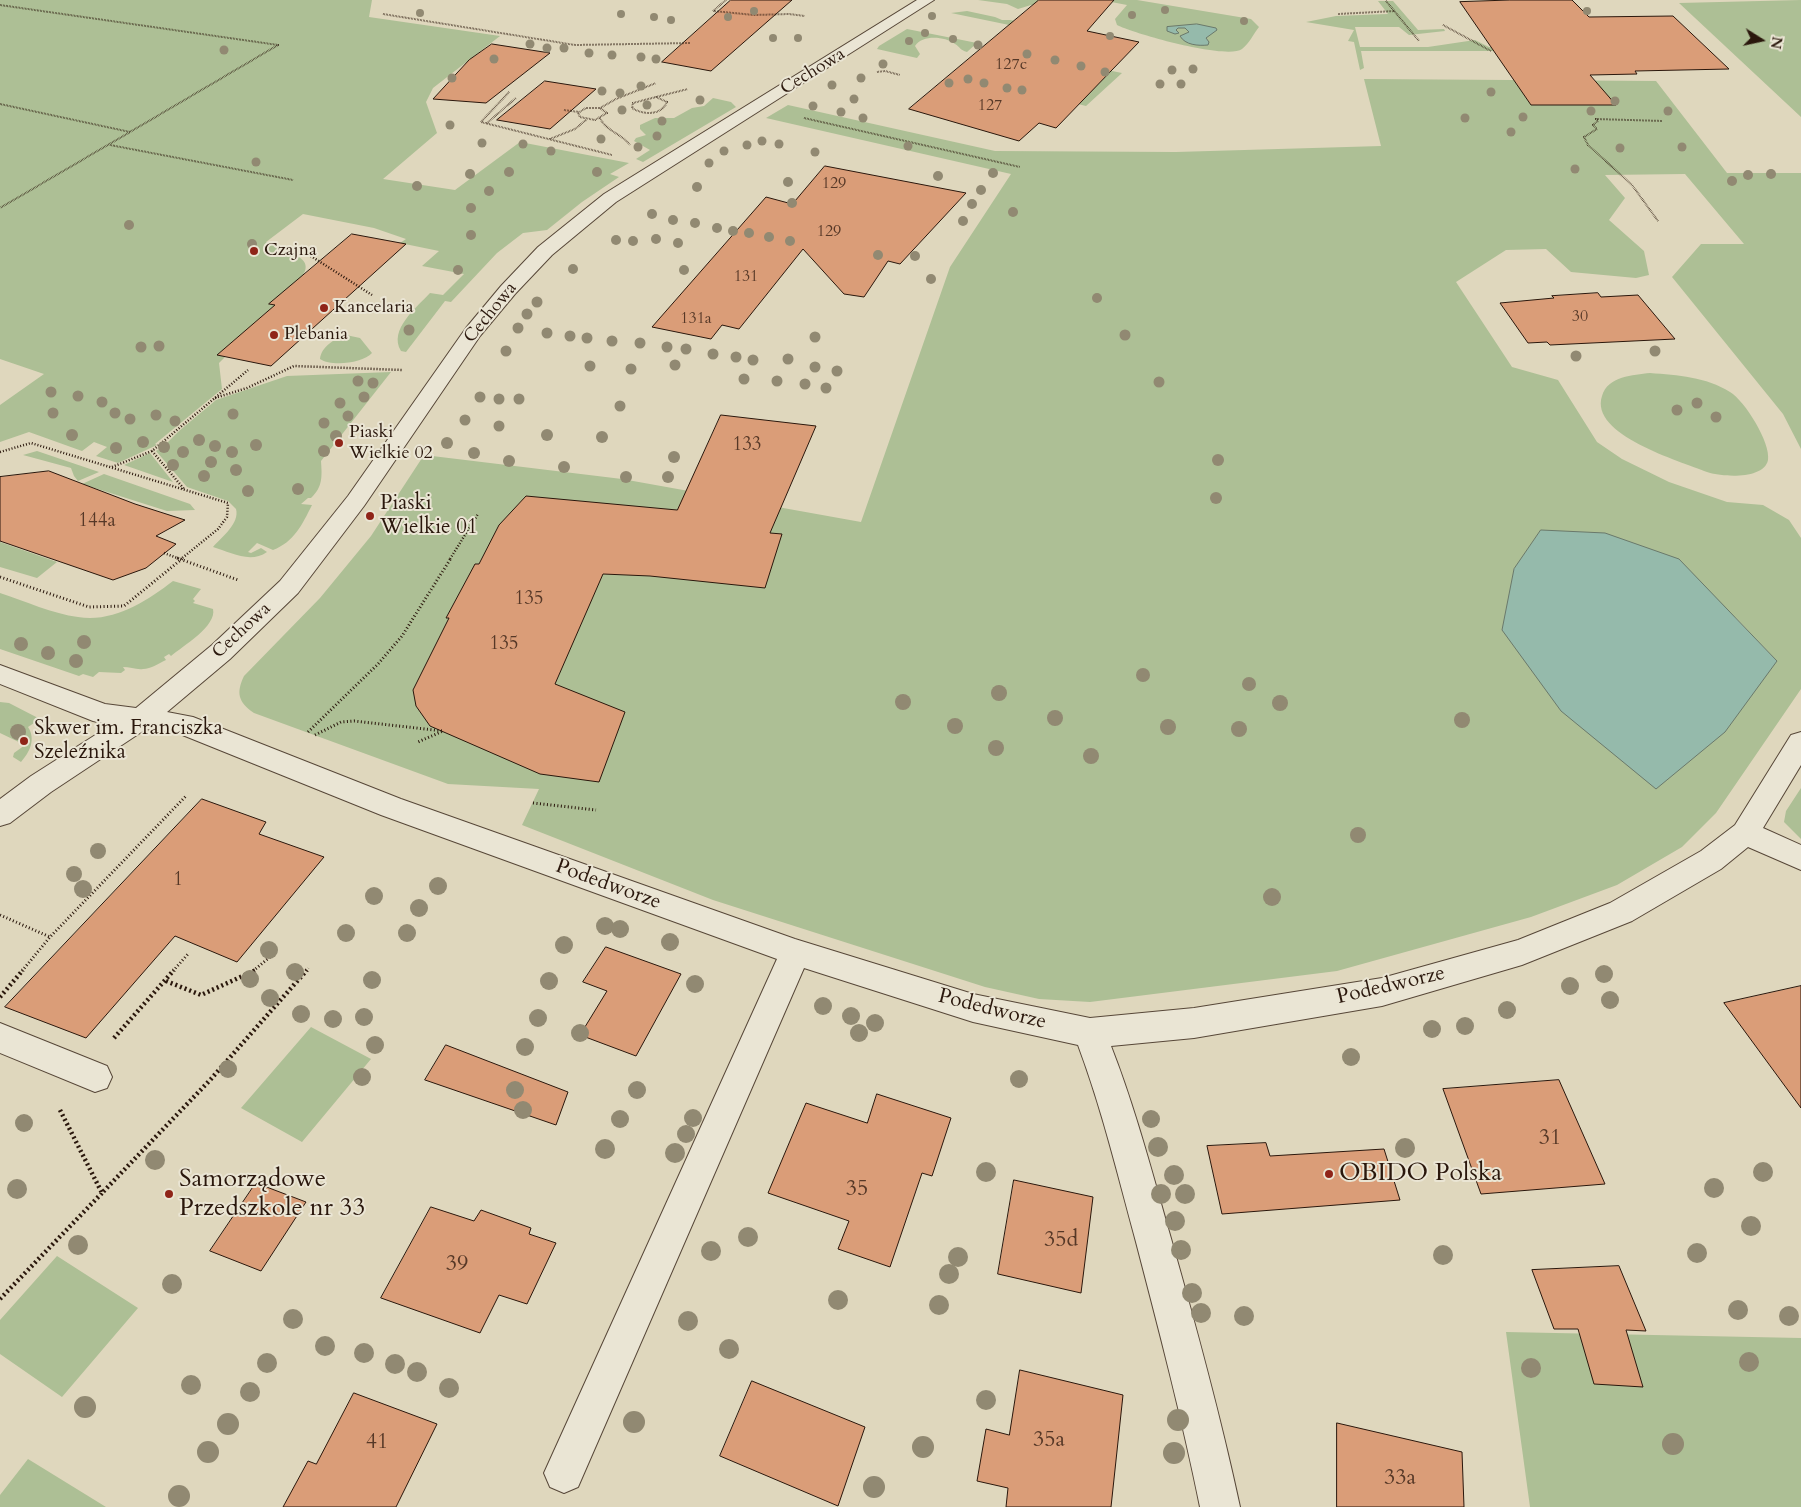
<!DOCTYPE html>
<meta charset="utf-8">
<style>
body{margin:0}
#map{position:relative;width:1801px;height:1507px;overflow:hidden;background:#dfd7bd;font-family:Cardo,serif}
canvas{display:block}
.north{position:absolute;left:1736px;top:15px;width:50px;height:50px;-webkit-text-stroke:4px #eae5d4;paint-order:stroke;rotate:100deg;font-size:14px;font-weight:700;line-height:20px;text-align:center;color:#2a170c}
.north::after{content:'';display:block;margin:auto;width:18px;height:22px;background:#2a170c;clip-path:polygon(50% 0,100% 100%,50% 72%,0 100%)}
</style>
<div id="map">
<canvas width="1801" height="1507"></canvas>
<div class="north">N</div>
</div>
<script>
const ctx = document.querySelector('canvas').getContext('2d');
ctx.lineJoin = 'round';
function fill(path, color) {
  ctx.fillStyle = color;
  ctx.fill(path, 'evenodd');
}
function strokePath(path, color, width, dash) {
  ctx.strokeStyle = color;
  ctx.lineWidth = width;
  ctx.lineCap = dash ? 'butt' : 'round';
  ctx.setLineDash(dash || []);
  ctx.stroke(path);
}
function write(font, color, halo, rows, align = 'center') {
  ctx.font = font + ' Cardo,serif';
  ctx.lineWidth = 4;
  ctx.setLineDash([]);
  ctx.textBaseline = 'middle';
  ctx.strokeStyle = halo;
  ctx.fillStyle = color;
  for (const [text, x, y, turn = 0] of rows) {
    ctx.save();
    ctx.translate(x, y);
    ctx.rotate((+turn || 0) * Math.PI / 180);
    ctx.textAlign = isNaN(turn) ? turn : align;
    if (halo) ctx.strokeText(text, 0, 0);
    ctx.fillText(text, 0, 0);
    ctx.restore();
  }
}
fill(new Path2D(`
 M0 0H372L369 17 500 36 433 88 426 102 437 133 383 179 455 190 520 142 629 163 610 174 619 177 582 202 547 230 523 233 497 253 451 302 445 301 406 352 401 351C388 330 417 307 430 293L443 295 464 274 422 266 439 251 400 243 406 239 374 228 303 214 266 242 295 249 290 253C329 266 285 292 270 304L275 305 218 355 225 357 219 363 222 389 155 444 157 445 118 463 96 456 107 447 94 442 82 451 29 432 0 442V405L44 374 0 359Z
 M978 0H1045L1038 6 1031 5 1018 9 1007 4Z
 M1101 0H1137L1251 19 1259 27C1254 33 1249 44 1242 49 1227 60 1135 34 1117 25L1115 19 1127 5Z
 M1801 0V117L1679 3Z
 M1378 1H1393L1418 30 1444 29 1445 31 1409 35 1399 27H1355L1360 47H1428L1475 40 1489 47H1553L1560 51H1361L1364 68 1360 70 1354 42 1348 41 1354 30 1306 22 1336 16 1388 14Z
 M967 11 995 17 1002 20H1010L1052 28 1048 33 951 13Z
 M907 29 977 43 967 52C960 50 960 47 955 44 944 36 922 35 915 46L920 54 917 58 877 49 879 46Z
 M1097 68 1122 73 1086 106 1066 101Z
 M1364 79 1656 81 1727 173H1801V449L1783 414 1672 277 1701 244H1744L1685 174 1605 175 1625 198 1609 220 1644 251 1649 275 1636 278 1571 272 1546 249 1506 250 1456 282 1512 367 1558 380 1597 442 1622 459 1669 482 1727 502 1763 505 1789 520 1801 538V689L1716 813 1682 847 1617 885 1531 917 1337 971 1090 1002 1039 999 985 987 713 900 522 825 539 789 448 784 254 713C238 702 236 693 244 676L320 598 371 536 424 455 622 479 861 522 950 267 1011 174 766 118 788 105 995 151 1176 152 1381 146ZM1541 530 1736 618 1777 661Z
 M713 98 731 102 736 107 643 162 636 159 650 150 634 141 636 138 646 135 640 129V125L655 118H674L692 108 704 106Z
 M346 335 360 338 372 353C363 363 332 367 320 359 321 347 335 338 346 335Z
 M391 372 321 461C322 476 323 487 311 498H308L301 504 312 505C302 525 294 542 273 550L257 543 248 552 251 553 261 548 267 552C250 564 230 552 213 547 222 537 240 523 236 509L228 501 187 487 156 451 163 447 179 431 216 400 287 376Z
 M1650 373C1678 375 1706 377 1730 392 1745 401 1771 443 1768 460 1764 480 1721 477 1707 472 1680 461 1589 435 1602 396 1608 376 1633 375 1650 373Z
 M37 451 99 472 78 481 74 476 71 468 23 455Z
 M150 453 173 482 124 465Z
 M104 474 190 504 195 510 167 511 82 484Z
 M0 542 57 562 37 578 0 567Z
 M173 581 201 589 193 599 195 601 193 603 213 609C217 626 183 646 171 656L169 654 164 657 166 660C159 663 151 669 143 669 137 670 130 667 123 667L125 670 121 673 99 672 93 677 83 674 79 676 0 649V593C25 601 53 614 78 617 113 623 147 601 173 581Z
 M0 702 9 703 40 719 28 727C36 739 30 752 21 762L13 757 14 753 25 745 0 733Z
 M1801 788V839L1784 822 1786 811Z
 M311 1027 371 1059 302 1142 241 1108Z
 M57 1256 138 1308 62 1397 0 1354V1320Z
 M1506 1332 1801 1338V1507H1530Z
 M28 1459 106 1507H0V1495Z`), '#adbf95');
const water = new Path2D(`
 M1197 24 1216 28 1217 30 1206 38 1209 42 1208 45C1198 46 1185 45 1180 36L1189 32 1185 28H1178L1176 30 1179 33 1175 34 1167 31V27Z
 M1541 530 1605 533 1679 559 1777 661 1725 732 1656 789 1561 711 1502 630 1514 569Z`);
fill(water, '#95baab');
strokePath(water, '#6a796b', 1);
const building = new Path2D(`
 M731 0H792L711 71 662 62Z
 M1039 0H1114L1087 31 1139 42 1056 128 1039 123 1019 141 909 109Z
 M1510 0H1572L1589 17 1673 16 1729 69 1635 71 1637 74 1590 75 1616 105H1531L1460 2Z
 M492 44 550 53 486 103 433 99 469 60Z
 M545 81 596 89 550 129 497 120Z
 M825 166 966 193 900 264 888 261 864 297 844 294 803 249 739 329 722 325 711 339 652 327 766 197 792 204Z
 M352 234 406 244 271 366 217 355 275 305 269 304Z
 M1598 293 1601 297 1638 295 1675 339 1550 345 1547 342 1528 343 1500 303 1554 298 1552 296Z
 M721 415 816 426 770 533 782 534 765 588 650 576 603 574 555 684 625 712 599 782 540 774 430 726 416 706 413 690 449 618H446L475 564H479L499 525 526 496 677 510Z
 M49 471 135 504 185 520 156 536 176 544 146 568 113 580 0 541V477Z
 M202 799 266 822 259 834 324 857 237 962 175 936 86 1038 5 1007Z
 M606 947 681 974 636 1056 580 1035 607 991 583 982Z
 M1801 986V1108L1724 1003Z
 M446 1045 568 1092 556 1125 425 1080Z
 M1559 1080 1605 1184 1481 1194 1443 1089Z
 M877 1094 951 1118 932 1176 922 1173 890 1267 838 1249 849 1221 768 1193 806 1103 867 1123Z
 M1266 1143 1270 1156 1384 1149 1400 1200 1222 1214 1207 1146Z
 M1014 1180 1093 1197 1081 1293 998 1274Z
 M256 1183 306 1202 261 1271 210 1251Z
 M431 1207 474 1221 481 1210 531 1228 529 1234 556 1243 527 1304 499 1295 480 1333 381 1298Z
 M1619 1266 1646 1331 1626 1330 1643 1387 1594 1384 1578 1329H1554L1532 1270Z
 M1020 1370 1123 1395 1111 1507H1006L1008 1488 977 1481 986 1429 1009 1435Z
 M752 1381 865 1427 838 1506 720 1456Z
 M354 1393 437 1424 396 1507H283L308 1461 316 1464Z
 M1337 1423 1462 1452 1464 1507H1337Z`);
fill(building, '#da9d78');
strokePath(building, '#2a170c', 1);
const minor = new Path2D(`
 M917 0H934L616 202 552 255 515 294 480 336 364 506 298 593 230 659 167 712 193 717 401 799 795 939 973 994 1090 1018 1194 1008 1382 978 1518 940 1610 903 1701 851 1735 825 1791 735 1801 732V765L1763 828 1801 845V870L1748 847 1721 869 1632 921 1522 965 1382 1006 1194 1038 1111 1046C1136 1110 1153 1176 1172 1242 1197 1330 1221 1418 1240 1507H1200C1182 1418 1159 1330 1136 1242 1118 1176 1102 1109 1078 1045L973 1022 804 968 578 1487 564 1493 550 1487 544 1473 777 959 381 815 180 734 146 729 51 792 10 823 0 826V799L31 776 111 725 93 721 0 684V665L105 704 136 708 212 645 280 581 348 496 466 328 501 286 538 247 604 194Z
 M0 1023 107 1066 112 1077 107 1088 95 1092 0 1053Z`);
strokePath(minor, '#574738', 2);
strokePath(new Path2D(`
 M726 0 713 11 754 15 789 14 805 16
 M1386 1 1419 41
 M0 5 278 45 130 132
 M383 14 575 45 691 43
 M1338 14 1395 11
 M1443 25 1491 51
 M877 72 885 71 900 75
 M509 92 481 122 612 155
 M656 97 667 102C661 116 643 115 632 108L633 103Z
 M656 97 688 89
 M0 104 130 132 0 208
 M586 108H600L607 113 595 120 580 117 578 113Z
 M600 108 616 99 656 83
 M564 110 579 112
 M600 118C606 131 622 134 630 145
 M804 118 1020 167
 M487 123 516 98
 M550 139 575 129 586 120
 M110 145 293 180
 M1658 221 1632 185 1588 145 1584 137 1597 129 1593 125 1598 121 1596 119 1663 121`), '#2a170c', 2, [0.5, 1]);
strokePath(new Path2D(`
 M303 251 372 295
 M215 398 247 388 294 366 402 370
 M152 451 184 489
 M0 452 31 443 228 503 227 517 218 529 181 559
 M112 467 152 451 248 370
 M164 553 180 559
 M450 559 478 514`), '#2a170c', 2.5, [1, 2]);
strokePath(new Path2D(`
 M177 558 238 580
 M0 577 89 607 124 606 183 558
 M308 732 378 664 402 636 451 558
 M315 735 341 722 354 721 443 731 418 742
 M533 803 596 810
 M0 915 50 937 186 796
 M22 971 50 937
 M173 971 188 954
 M253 971 270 957
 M306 971 308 968`), '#2a170c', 3, [1, 2.5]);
strokePath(new Path2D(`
 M166 981 201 995 256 970
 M0 997 23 970
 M114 1038 174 970
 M60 1110 102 1193 211 1079 307 970
 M0 1299 102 1193`), '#2a170c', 4.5, [2, 3]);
fill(minor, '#eae5d4');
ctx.fillStyle = '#918972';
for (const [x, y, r] of [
 [1165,10,4],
 [754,11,4],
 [1587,11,4],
 [420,13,4],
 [621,14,4],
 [1132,15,4],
 [932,16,4],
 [654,17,4],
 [728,17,4],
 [671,20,4],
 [1244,21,4],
 [925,33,4],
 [1110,36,4],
 [773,38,4],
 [798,38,4],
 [953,39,4],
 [909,41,4],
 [530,44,4.5],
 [978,45,4.5],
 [547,48,4.5],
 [564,48,4.5],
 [224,50,4.5],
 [589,53,4.5],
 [1027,54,4.5],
 [612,55,4.5],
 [641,57,4.5],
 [494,59,4.5],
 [656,59,4.5],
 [1055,60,4.5],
 [883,64,4.5],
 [1081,66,4.5],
 [1193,69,4.5],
 [1172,70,4.5],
 [1105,72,4.5],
 [452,78,4.5],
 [861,78,4.5],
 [968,79,4.5],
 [949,83,4.5],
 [984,83,4.5],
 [1160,84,4.5],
 [1181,84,4.5],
 [832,85,4.5],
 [641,86,4.5],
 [1007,88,4.5],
 [1022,90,4.5],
 [602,91,4.5],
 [1491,92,4.5],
 [620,93,4.5],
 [854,99,4.5],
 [700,100,4.5],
 [1615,101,4.5],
 [647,105,4.5],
 [813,106,4.5],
 [622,110,4.5],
 [1591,111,4.5],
 [1668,111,4.5],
 [841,112,4.5],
 [1523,117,4.5],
 [863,118,4.5],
 [1465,118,4.5],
 [662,121,4.5],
 [450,125,4.5],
 [1511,132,4.5],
 [657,136,4.5],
 [601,139,4.5],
 [762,141,4.5],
 [482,143,4.5],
 [523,144,4.5],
 [779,144,4.5],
 [747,145,4.5],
 [908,146,4.5],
 [638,147,4.5],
 [1682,147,4.5],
 [1620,148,4.5],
 [551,151,4.5],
 [724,151,4.5],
 [815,152,4.5],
 [256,162,4.5],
 [709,163,4.5],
 [1575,169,4.5],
 [509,172,5],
 [597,172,5],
 [993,173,5],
 [470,174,5],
 [1771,174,5],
 [1748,175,5],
 [938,176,5],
 [1732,181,5],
 [788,182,5],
 [417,186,5],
 [697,187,5],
 [981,190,5],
 [489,191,5],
 [792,203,5],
 [972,204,5],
 [471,208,5],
 [1013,212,5],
 [652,214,5],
 [673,220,5],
 [963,221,5],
 [695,223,5],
 [129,225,5],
 [717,228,5],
 [733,231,5],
 [749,233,5],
 [471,235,5],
 [769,237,5],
 [656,239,5],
 [616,240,5],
 [633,241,5],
 [790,241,5],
 [678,243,5],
 [252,244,5],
 [878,255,5],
 [915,256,5],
 [573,269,5],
 [458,270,5],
 [684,270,5],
 [931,279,5],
 [1097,298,5],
 [537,302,5.5],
 [527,314,5.5],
 [518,328,5.5],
 [409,330,5.5],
 [547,333,5.5],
 [1125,335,5.5],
 [570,336,5.5],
 [815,337,5.5],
 [587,338,5.5],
 [612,341,5.5],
 [640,343,5.5],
 [159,346,5.5],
 [141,347,5.5],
 [667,347,5.5],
 [686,349,5.5],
 [506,351,5.5],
 [1655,351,5.5],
 [713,354,5.5],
 [1576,356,5.5],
 [736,357,5.5],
 [788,359,5.5],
 [753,360,5.5],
 [675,365,5.5],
 [590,366,5.5],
 [815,367,5.5],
 [631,369,5.5],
 [837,371,5.5],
 [744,379,5.5],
 [358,381,5.5],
 [777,381,5.5],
 [1159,382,5.5],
 [373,383,5.5],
 [805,384,5.5],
 [826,388,5.5],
 [51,392,5.5],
 [78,396,5.5],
 [364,397,5.5],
 [480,397,5.5],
 [499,399,5.5],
 [519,399,5.5],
 [102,402,5.5],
 [340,403,5.5],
 [1697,403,5.5],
 [620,406,5.5],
 [1677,410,5.5],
 [53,413,5.5],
 [115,413,5.5],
 [233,414,5.5],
 [156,415,5.5],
 [348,416,5.5],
 [1716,417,5.5],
 [130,419,5.5],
 [465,420,5.5],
 [175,421,5.5],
 [324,423,5.5],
 [499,426,5.5],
 [72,435,6],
 [547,435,6],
 [336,436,6],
 [602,437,6],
 [199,440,6],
 [143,442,6],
 [447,443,6],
 [256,445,6],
 [215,446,6],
 [164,447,6],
 [116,448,6],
 [324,451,6],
 [183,452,6],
 [232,452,6],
 [474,453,6],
 [674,457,6],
 [1218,460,6],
 [509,461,6],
 [211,462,6],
 [173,465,6],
 [564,467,6],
 [236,470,6],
 [204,476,6],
 [626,477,6],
 [668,477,6],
 [298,489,6],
 [248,491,6],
 [1216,498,6],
 [84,642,7],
 [21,644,7],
 [48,653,7],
 [76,661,7],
 [1143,675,7],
 [1249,684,7],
 [999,693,8],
 [903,702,8],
 [1280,703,8],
 [1055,718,8],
 [1462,720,8],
 [955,726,8],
 [1168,727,8],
 [1239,729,8],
 [18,732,8],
 [996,748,8],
 [1091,756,8],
 [1358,835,8],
 [98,851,8],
 [74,874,8],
 [438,886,9],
 [83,889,9],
 [374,896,9],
 [1272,897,9],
 [419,908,9],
 [605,926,9],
 [620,929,9],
 [346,933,9],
 [407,933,9],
 [670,942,9],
 [564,945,9],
 [269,950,9],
 [295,972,9],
 [1604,974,9],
 [250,979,9],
 [372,980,9],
 [549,981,9],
 [695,984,9],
 [1570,986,9],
 [270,998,9],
 [1610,1000,9],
 [823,1006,9],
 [1507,1010,9],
 [301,1014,9],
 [851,1016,9],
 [364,1017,9],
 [538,1018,9],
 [333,1019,9],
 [875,1023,9],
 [1465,1026,9],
 [1432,1029,9],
 [580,1033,9],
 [859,1033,9],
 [375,1045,9],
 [525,1047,9],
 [1351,1057,9],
 [228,1069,9],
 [362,1077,9],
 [1019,1079,9],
 [515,1090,9],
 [637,1090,9],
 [523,1110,9],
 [693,1118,9],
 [620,1119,9],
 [1151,1119,9],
 [24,1123,9],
 [686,1134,9],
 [1158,1147,10],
 [1405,1148,10],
 [605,1149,10],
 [675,1153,10],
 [155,1160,10],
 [986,1172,10],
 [1763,1172,10],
 [1174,1175,10],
 [1714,1188,10],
 [17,1189,10],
 [1161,1194,10],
 [1185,1194,10],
 [1175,1221,10],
 [1751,1226,10],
 [748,1237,10],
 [78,1245,10],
 [1181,1250,10],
 [711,1251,10],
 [1697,1253,10],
 [1443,1255,10],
 [958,1257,10],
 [949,1274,10],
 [172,1284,10],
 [1192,1293,10],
 [838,1300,10],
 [939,1305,10],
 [1738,1310,10],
 [1201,1313,10],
 [1244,1316,10],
 [1789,1316,10],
 [293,1319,10],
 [688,1321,10],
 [325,1346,10],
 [729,1349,10],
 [364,1353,10],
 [1749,1362,10],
 [267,1363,10],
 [395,1364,10],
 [1531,1368,10],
 [417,1372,10],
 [191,1385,10],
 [449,1388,10],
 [250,1392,10],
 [986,1400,10],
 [85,1407,11],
 [1178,1420,11],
 [634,1422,11],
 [228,1424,11],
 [1673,1444,11],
 [923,1447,11],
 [208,1452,11],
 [1174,1453,11],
 [874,1487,11],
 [179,1496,11]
]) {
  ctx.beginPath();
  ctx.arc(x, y, r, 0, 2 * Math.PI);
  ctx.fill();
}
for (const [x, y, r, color] of [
 [254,251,5,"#8f2418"],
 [324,308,5,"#8f2418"],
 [274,335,5,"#8f2418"],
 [339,443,5,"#8f2418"],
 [370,516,5,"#8f2418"],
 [24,741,5,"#8f2418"],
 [1329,1174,5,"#8f2418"],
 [169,1194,5,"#8f2418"]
]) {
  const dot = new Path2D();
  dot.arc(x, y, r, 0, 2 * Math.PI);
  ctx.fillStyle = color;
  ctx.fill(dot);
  strokePath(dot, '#eae5d4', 2);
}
write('16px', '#563827', null, [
 ["127c",1011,65],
 ["127",990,106],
 ["129",834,184],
 ["129",829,232],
 ["131",746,277],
 ["30",1580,317],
 ["131a",696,319]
]);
write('18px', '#2a170c', '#eae5d4', [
 ["Cechowa",813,72,-32],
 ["Cechowa",491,313,-51],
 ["Cechowa",242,631,-43]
]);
write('18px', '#2a170c', '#eae5d4', [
 ["Czajna",264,251],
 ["Kancelaria",334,308],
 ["Plebania",284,335],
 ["Piaski",349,433],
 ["Wielkie 02",349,454]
], 'left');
write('19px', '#563827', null, [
 ["133",747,446],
 ["144a",97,522],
 ["135",529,600],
 ["135",504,645],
 ["1",178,881]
]);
write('21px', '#2a170c', '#eae5d4', [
 ["Piaski",380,504],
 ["Wielkie 01",380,528],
 ["Skwer im. Franciszka",34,729],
 ["Szeleźnika",34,753]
], 'left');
write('21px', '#2a170c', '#eae5d4', [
 ["Podedworze",608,885,20],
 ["Podedworze",1391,986,-13],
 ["Podedworze",992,1010,14]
]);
write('22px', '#563827', null, [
 ["31",1550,1139],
 ["35",857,1190],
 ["35d",1061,1241],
 ["39",457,1265],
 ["35a",1049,1441],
 ["41",377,1443],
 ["33a",1400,1479]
]);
write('25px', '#2a170c', '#eae5d4', [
 ["OBIDO Polska",1339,1174],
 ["Samorządowe",179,1180],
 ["Przedszkole nr 33",179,1209]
], 'left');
</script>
